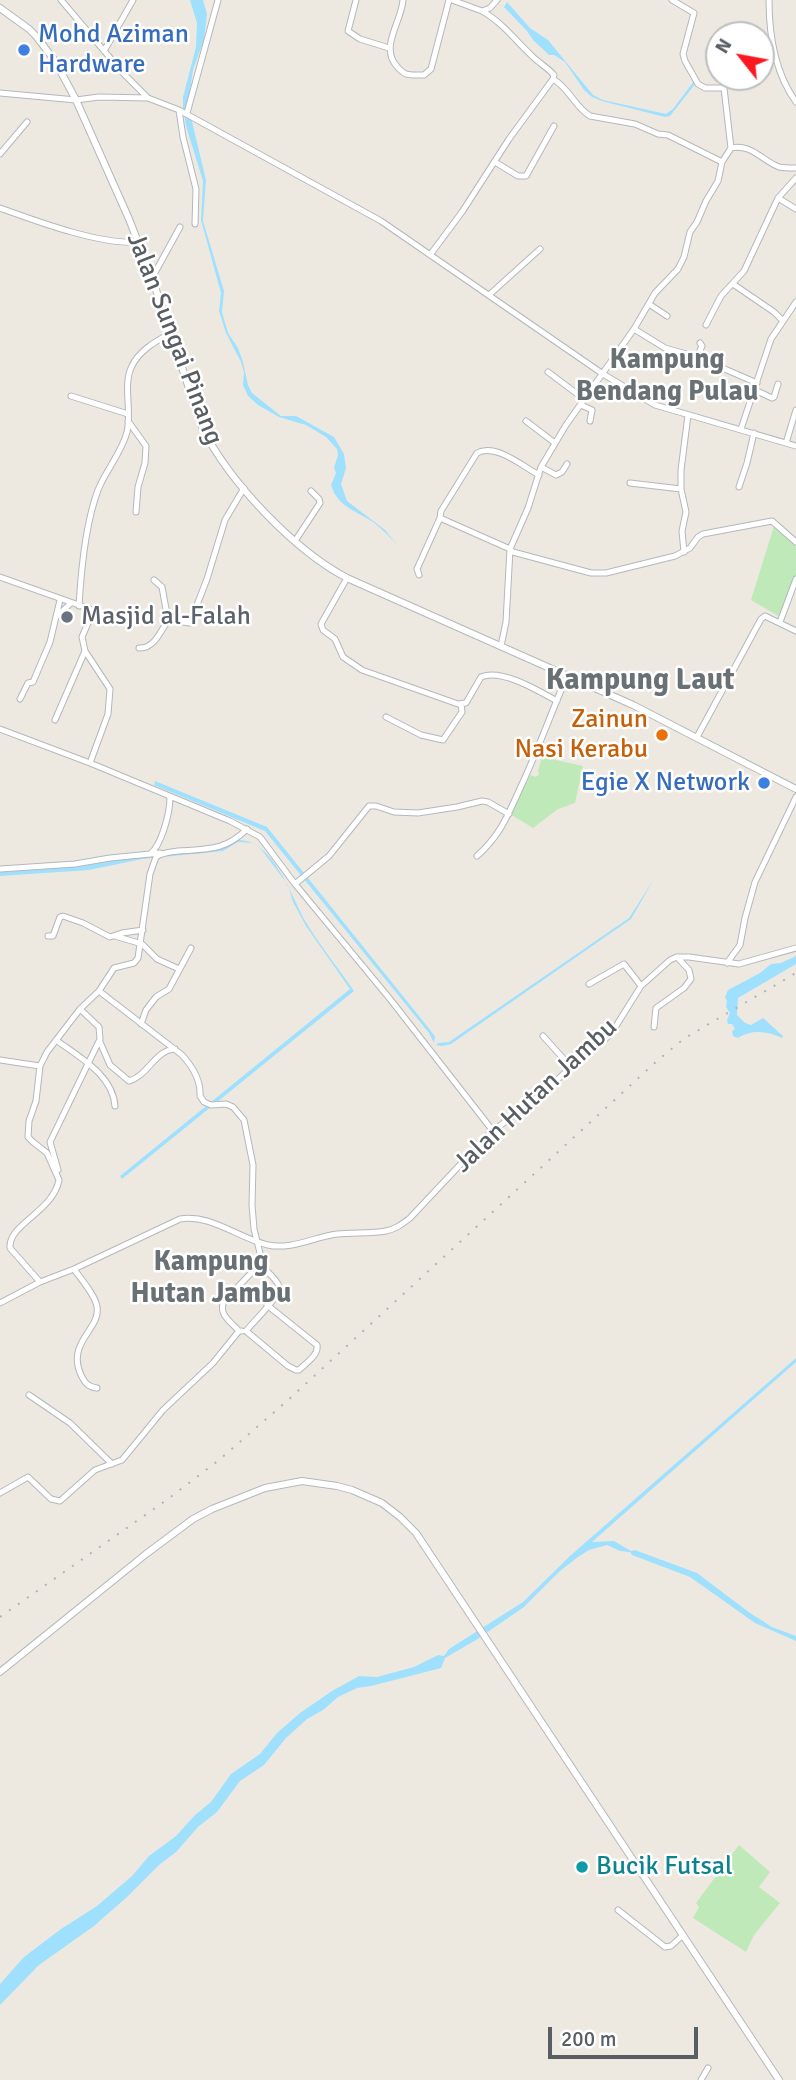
<!DOCTYPE html>
<style>
body{margin:0}
#map{position:relative;width:796px;height:2080px;overflow:hidden;background:#eee9e0;font-family:Signika,sans-serif}
canvas{display:block}
.north{position:absolute;left:705px;top:21px;width:70px;height:70px;box-sizing:border-box;background:#fff;border:2px solid #bdbfc1;border-radius:50%;rotate:301deg;font-size:19px;font-weight:700;line-height:28px;text-align:center;color:#595e63}
.north::after{content:'';display:block;margin:auto;width:24px;height:32px;background:#fb1822;clip-path:polygon(50% 0,100% 100%,50% 72%,0 100%)}
.scale{position:absolute;left:548px;top:2027px;width:150px;height:32px;box-sizing:border-box;border:4px solid #595e63;border-top:0;padding-left:9px;font-size:21px;line-height:24px;white-space:nowrap;color:#595e63;-webkit-text-stroke:5px #fff;paint-order:stroke}
</style>
<div id="map">
<canvas width="796" height="2080"></canvas>
<div class="north">N</div>
<div class="scale">200 m</div>
</div>
<script>
const ctx = document.querySelector('canvas').getContext('2d');
ctx.lineJoin = 'round';
function fill(path, color) {
  ctx.fillStyle = color;
  ctx.fill(path, 'evenodd');
}
function strokePath(path, color, width, dash) {
  ctx.strokeStyle = color;
  ctx.lineWidth = width;
  ctx.lineCap = dash ? 'butt' : 'round';
  ctx.setLineDash(dash || []);
  ctx.stroke(path);
}
function write(font, color, halo, rows, align = 'center') {
  ctx.font = font + ' Signika,sans-serif';
  ctx.lineWidth = 5;
  ctx.setLineDash([]);
  ctx.textBaseline = 'middle';
  ctx.strokeStyle = halo;
  ctx.fillStyle = color;
  for (const [text, x, y, turn = 0] of rows) {
    ctx.save();
    ctx.translate(x, y);
    ctx.rotate((+turn || 0) * Math.PI / 180);
    ctx.textAlign = isNaN(turn) ? turn : align;
    if (halo) ctx.strokeText(text, 0, 0);
    ctx.fillText(text, 0, 0);
    ctx.restore();
  }
}
fill(new Path2D(`
 M774 526 796 547V576L780 617 751 600Z
 M542 757 583 766 575 803 558 809 533 828 510 814 530 775 536 777 539 774 538 771Z
 M739 1845 770 1872 759 1887 780 1903 754 1935 746 1952 693 1918 699 1907 696 1903Z`), '#bfe9b9');
fill(new Path2D(`
 M190 0H203L207 14 204 39 193 70 188 105 206 180 203 221 224 291 222 312 228 333 238 348 243 362 248 385 252 393 281 416H296L334 437 344 454 346 468 341 484 347 501 385 530 398 546C390 537 382 529 373 522 356 511 337 506 331 485L336 473 334 468 338 455 337 449 326 437 306 425 279 417 258 405 248 396 243 385 244 372 241 362 226 333 219 311 221 293 201 220 203 181 186 126 183 107V97L196 47 197 23Z
 M507 2 530 28 548 40 593 95 603 100 666 114 673 109 694 81 696 83 670 116 665 117 602 101 592 97 584 90 565 62 554 55H549L533 40 527 31 504 7Z
 M155 781 267 827 431 1031 435 1037 434 1043 429 1033 265 831 154 785Z
 M238 840C274 839 292 899 307 924 321 947 339 969 354 991L122 1179 120 1176 350 989 306 926 293 902 288 885 261 849 253 843 238 842 223 851 142 859 89 870 0 876V872L85 866 114 859 222 849Z
 M654 879 631 919 451 1044 442 1046 436 1045 438 1043 449 1042 629 918Z
 M796 956V964L738 998 737 1015 745 1023 751 1025 763 1018 783 1036 782 1038C768 1031 751 1029 738 1038L733 1036 732 1031 735 1029 732 1024H728L727 1020 730 1013 726 1007 727 1001 725 997 728 990 760 973 771 964 781 963Z
 M796 1358V1362L592 1542 614 1541 631 1551 635 1550 697 1573 750 1613 772 1627 796 1636V1641L755 1623 690 1577 632 1555 630 1552 620 1551 607 1545 589 1550 578 1557 560 1571 524 1607 476 1640 445 1658 441 1668 371 1686 357 1688 338 1697 323 1710 307 1719 286 1738 264 1765 240 1781 217 1812 198 1827 176 1852 159 1865 127 1897 94 1926 39 1965 0 2005V1984L24 1957 61 1929 97 1906 132 1876 149 1856 176 1836 195 1815 211 1802 231 1774 260 1754 277 1733 300 1713 332 1691 359 1676 377 1677 414 1667 438 1655 444 1656 449 1649 523 1602 570 1556Z`), '#9fe0ff');
const minor = new Path2D(`
 M61 0 123 73 147 97
 M356 0 348 31 360 39 389 48
 M403 0C402 20 381 45 395 64 405 77 408 75 424 75L431 69 449 0
 M452 0 482 11 490 8 497 0
 M769 0C769 36 775 73 796 102
 M482 11C502 22 516 41 532 56 539 63 548 68 554 75L553 79C569 88 575 107 590 116L635 124 658 134 668 135 722 162
 M104 51 133 0
 M0 93 76 100 99 97 148 98 179 110 381 221 603 374 655 405 796 446
 M179 110 183 137 196 189 195 224
 M187 113 218 0
 M731 148C750 143 763 161 779 167 784 168 791 168 796 168
 M0 154 27 122
 M495 162 518 176H526L554 126
 M778 198 796 209
 M0 208C36 221 100 245 138 242
 M430 255 462 212 509 139 553 79
 M152 278 180 227
 M733 284 774 312 783 321
 M489 295 540 249
 M649 304 667 316
 M706 325 721 296 744 271 778 198 796 178
 M634 329 665 348 697 357 757 383
 M697 357 702 346 700 343
 M548 372 584 399
 M755 390 772 398 774 397 778 384
 M71 396 128 414
 M581 405 592 410 590 421
 M128 421 146 446 145 463 138 487 136 512
 M526 421 555 443
 M741 429 771 339 796 302
 M786 443 796 410
 M541 467 556 475 562 472 567 464
 M630 483 681 489
 M739 487 747 463 754 433
 M440 518 510 549 513 552 591 573H606L675 556 690 548 698 537 703 534 772 521 796 542
 M295 541 320 503 319 499 311 491
 M684 552 682 531 686 512 681 489V470L688 415
 M419 575 417 569 440 518 441 511 477 453C496 443 522 466 539 475
 M0 577 90 609 91 616 82 637 85 651 55 720
 M347 578 321 624 323 630 335 639 343 657 362 670 458 704 466 703 481 677C501 668 539 691 557 701
 M79 606C81 571 86 522 98 490 106 470 122 452 127 432 132 411 123 387 131 368 138 351 156 341 171 333
 M56 617 71 603
 M168 620 190 623 207 579 225 520 244 488
 M780 622 796 579
 M501 646 506 622 510 549 528 508 541 467 566 425 634 329 655 293 678 269 684 257 690 232 697 222 706 201 718 181 722 162 731 148 724 88H705L698 84 685 61 683 54 694 13 672 0
 M139 648C154 649 161 631 168 620L162 587 154 580
 M85 651 110 689 108 714 90 763
 M20 699 28 683 33 682 50 642 60 600
 M386 717 421 735 443 740 462 712 461 704
 M0 729 90 763 230 821 260 837 295 884 390 999 493 1131
 M697 737 761 619 765 616 796 631
 M150 854C162 845 170 812 170 797
 M477 856C502 834 509 812 523 782 539 747 552 711 567 676
 M0 869 75 864 110 858 160 853
 M295 884 329 856 369 806H376L394 812 418 813 457 807 482 801 488 802 509 814
 M48 936H53L60 917 63 916 83 923 110 937 122 933 143 930
 M115 936 142 944 157 959 179 969
 M727 963 740 945 745 918 755 882 796 797
 M589 984 624 964 641 986
 M99 991 182 1055C193 1067 201 1080 200 1096L204 1102 211 1105 226 1104 233 1107 244 1120 253 1165 252 1205 254 1229 262 1261 260 1264C265 1270 276 1278 279 1286 282 1295 252 1323 246 1331L288 1366 296 1370H299C306 1363 319 1355 317 1345L267 1305
 M141 1024 146 1010 156 997 169 989 191 948
 M654 1027 656 1008 684 988 691 979 689 970 677 957
 M543 1036 571 1067
 M56 1040C79 1057 113 1075 115 1106
 M100 1042 110 1065 129 1081C148 1076 155 1050 175 1049
 M0 1060 40 1066
 M58 1170 50 1142 100 1039 99 1027 80 1009
 M74 1269C80 1278 96 1296 97 1307 101 1329 66 1342 81 1375 85 1383 88 1387 97 1388
 M40 1282 10 1248C8 1224 53 1212 59 1180L47 1153 33 1142 28 1137 29 1121 36 1101 40 1066 47 1052 80 1009 99 991 114 968 134 963 138 958 150 874 156 857C163 852 170 852 178 851 207 849 225 851 247 829
 M0 1303 40 1282 74 1269 180 1219C211 1214 238 1238 268 1245 291 1250 314 1237 337 1234 353 1232 370 1234 386 1231 396 1229 402 1224 410 1218L489 1134 543 1093 571 1067 611 1034 641 986 670 960 677 957H689L739 964 796 948
 M242 1331H239C230 1321 218 1314 224 1301L260 1264
 M29 1395 70 1423 112 1464
 M0 1493 28 1477 51 1499 60 1501 95 1470 122 1460 163 1410 213 1363 239 1331
 M618 1910 665 1947 671 1946 683 1935
 M701 2080 708 2068`);
const tertiary = new Path2D(`
 M0 8 29 29 36 36 55 61 76 100 129 219 152 278 202 427C229 482 294 550 347 578L633 705 796 789
 M0 1672 146 1554 193 1519 212 1509 265 1488 302 1481 337 1486 352 1490 382 1503 400 1517 416 1533 779 2080`);
strokePath(minor, '#b3b8bc', 7);
strokePath(tertiary, '#b3b8bc', 8);
strokePath(minor, '#fff', 5);
strokePath(tertiary, '#fff', 6);
strokePath(new Path2D(`
 M0 1617 168 1499 219 1460 287 1401 658 1060 685 1038 796 973`), '#b2b3b4', 2, [2, 9]);
for (const [x, y, r, color] of [
 [24,50,7,"#3f7fe0"],
 [67,617,7,"#6b7280"],
 [662,735,7,"#e8710a"],
 [764,783,7,"#3f7fe0"],
 [582,1867,7,"#0f9aa8"]
]) {
  const dot = new Path2D();
  dot.arc(x, y, r, 0, 2 * Math.PI);
  ctx.fillStyle = color;
  ctx.fill(dot);
  strokePath(dot, '#fff', 2.5);
}
write('26px', '#366cbe', '#fff', [
 ["Mohd Aziman",38,35],
 ["Hardware",38,65],
 ["Egie X Network",750,783,"right"]
], 'left');
write('26px', '#595e63', '#fff', [
 ["Jalan Sungai Pinang",174,339,69],
 ["Jalan Hutan Jambu",536,1096,-43]
]);
write('26px', '#5b616d', '#fff', [
 ["Masjid al-Falah",81,617]
], 'left');
write('26px', '#c56008', '#fff', [
 ["Zainun",648,720],
 ["Nasi Kerabu",648,750]
], 'right');
write('26px', '#0d838f', '#fff', [
 ["Bucik Futsal",596,1867]
], 'left');
write('bold 28px', '#6a7175', '#fff', [
 ["Kampung",667,361],
 ["Bendang Pulau",667,393],
 ["Kampung",211,1263],
 ["Hutan Jambu",211,1295]
]);
write('bold 30px', '#6a7175', '#fff', [
 ["Kampung Laut",640,681]
]);
</script>
